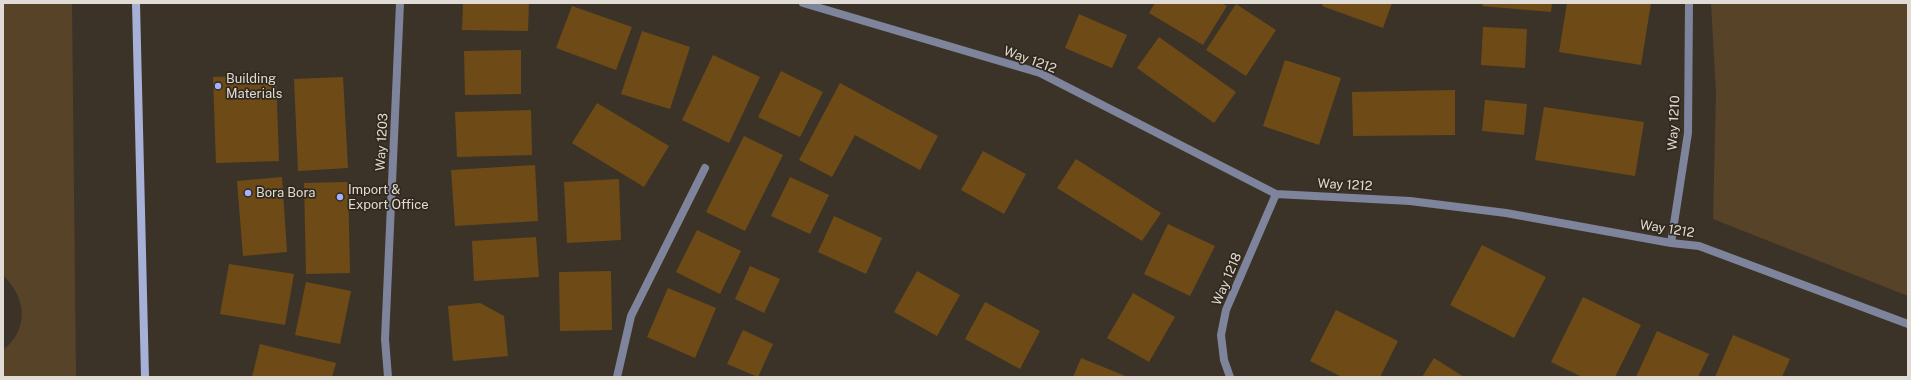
<!DOCTYPE html>
<style>
body{margin:0}
#map{position:relative;width:1911px;height:380px;overflow:hidden;background:#3b3327;font-family:"Public Sans",sans-serif}
canvas{display:block}
.frame{position:absolute;inset:0;border:4px solid #e0dbd4;pointer-events:none}
</style>
<div id="map">
<canvas width="1911" height="380"></canvas>
<div class="frame"></div>
</div>
<script>
const ctx = document.querySelector('canvas').getContext('2d');
ctx.lineJoin = 'round';
function fill(path, color) {
  ctx.fillStyle = color;
  ctx.fill(path, 'evenodd');
}
function strokePath(path, color, width, dash) {
  ctx.strokeStyle = color;
  ctx.lineWidth = width;
  ctx.lineCap = dash ? 'butt' : 'round';
  ctx.setLineDash(dash || []);
  ctx.stroke(path);
}
function write(font, color, halo, rows, align = 'center') {
  ctx.font = font + ' "Public Sans",sans-serif';
  ctx.lineWidth = 3.5;
  ctx.setLineDash([]);
  ctx.textBaseline = 'middle';
  ctx.strokeStyle = halo;
  ctx.fillStyle = color;
  for (const [text, x, y, turn = 0] of rows) {
    ctx.save();
    ctx.translate(x, y);
    ctx.rotate((+turn || 0) * Math.PI / 180);
    ctx.textAlign = isNaN(turn) ? turn : align;
    if (halo) ctx.strokeText(text, 0, 0);
    ctx.fillText(text, 0, 0);
    ctx.restore();
  }
}
fill(new Path2D(`
 M3 3H72L76 377H3V350C30 329 26 297 3 275Z
 M1711 3H1908V296L1713 219 1716 92Z`), '#574328');
fill(new Path2D(`
 M463 3H529L528 31 462 30Z
 M1155 3H1221L1227 6 1203 45 1149 13Z
 M1323 3H1392L1383 28 1322 6Z
 M1483 3H1552L1551 12 1482 6Z
 M1567 3H1651L1641 65 1559 52Z
 M1236 4 1276 30 1246 76 1206 50Z
 M572 6 632 27 616 70 556 48Z
 M1079 14 1127 35 1112 68 1065 48Z
 M1483 27 1527 29 1525 68 1481 65Z
 M642 31 690 47 670 109 621 94Z
 M1159 37 1236 92 1214 123 1137 68Z
 M521 50V94L465 95 464 51Z
 M713 55 760 77 729 143 682 120Z
 M1285 60 1341 78 1319 145 1263 126Z
 M781 71 823 92 800 137 758 117Z
 M276 75 279 161 216 163 213 77Z
 M343 77 348 168 298 171 294 79Z
 M840 83 938 136 920 170 855 135 832 177 799 160Z
 M1455 90V135L1353 136 1352 92Z
 M1485 100 1527 104 1524 135 1482 131Z
 M597 103 669 146 644 187 572 143Z
 M1544 107 1644 122 1635 176 1535 160Z
 M531 110 532 155 457 157 455 112Z
 M744 136 783 155 745 231 706 212Z
 M983 151 1026 174 1004 214 961 190Z
 M1076 159 1161 213 1142 241 1057 188Z
 M535 165 538 221 455 226 451 170Z
 M282 177 287 252 243 256 237 181Z
 M790 177 829 195 810 234 771 216Z
 M619 179 621 240 567 243 564 182Z
 M348 182 350 273 306 274 304 183Z
 M834 216 882 238 866 274 818 252Z
 M1168 224 1215 246 1190 296 1144 274Z
 M697 230 741 251 720 294 676 272Z
 M536 237 539 277 474 281 472 241Z
 M1482 245 1546 277 1514 338 1450 305Z
 M229 264 294 274 285 325 220 314Z
 M750 266 780 279 764 313 735 299Z
 M611 271 612 330 560 331 559 272Z
 M917 271 960 295 937 336 894 312Z
 M306 282 351 291 340 344 295 335Z
 M668 288 716 308 695 358 647 337Z
 M1133 293 1175 317 1149 362 1107 338Z
 M1583 297 1641 325 1615 377H1582L1551 362Z
 M985 302 1040 331 1020 369 965 339Z
 M480 303 504 316 508 356 453 361 448 306Z
 M1336 310 1398 341 1380 377H1342L1310 361Z
 M743 330 773 344 758 377 727 364Z
 M1657 331 1709 354 1698 377H1636Z
 M1733 335 1790 359 1782 377H1715Z
 M260 344 336 363 332 377H252Z
 M1081 358 1128 377H1073Z
 M1434 358 1464 377H1422Z`), '#6e4b16');
strokePath(new Path2D(`
 M803 3 1040 73 1276 194 1410 201 1506 213 1671 243 1699 246 1908 324
 M1671 243 1688 133 1689 3
 M388 377 385 339 400 3
 M617 377 631 316 705 168
 M1230 377 1224 360 1221 335 1226 310 1276 194`), '#7e849b', 8);
strokePath(new Path2D(`
 M136 3 145 377`), '#a7b0d6', 8);
for (const [x, y, r, color] of [
 [218,86,4,"#a2b2fd"],
 [248,193,4,"#a2b2fd"],
 [340,197,4,"#a2b2fd"]
]) {
  const dot = new Path2D();
  dot.arc(x, y, r, 0, 2 * Math.PI);
  ctx.fillStyle = color;
  ctx.fill(dot);
  strokePath(dot, '#31291e', 1.5);
}
write('13px', '#e0dbd4', '#31291e', [
 ["Way 1212",1030,60,20],
 ["Way 1210",1674,123,-87],
 ["Way 1203",382,142,-87],
 ["Way 1212",1345,185,3],
 ["Way 1212",1667,229,9],
 ["Way 1218",1227,279,-67]
]);
write('13px', '#e0dbd4', '#31291e', [
 ["Building",226,79],
 ["Materials",226,94],
 ["Import &",348,190],
 ["Export Office",348,205],
 ["Bora Bora",256,193]
], 'left');
</script>
